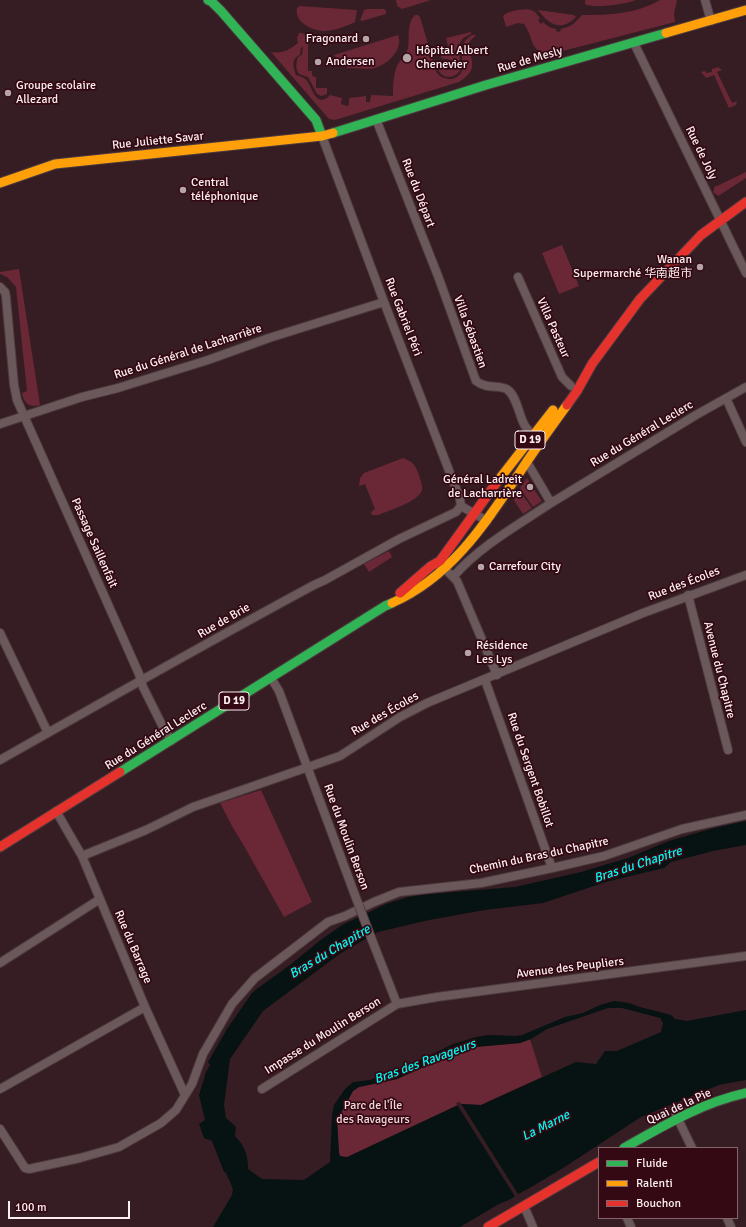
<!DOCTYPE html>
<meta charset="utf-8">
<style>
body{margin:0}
#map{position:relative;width:746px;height:1227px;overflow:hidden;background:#351d23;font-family:Signika,sans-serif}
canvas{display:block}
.legend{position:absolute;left:598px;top:1147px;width:140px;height:72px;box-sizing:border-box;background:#340913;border:1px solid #84656b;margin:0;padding:5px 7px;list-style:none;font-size:12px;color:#fbeef0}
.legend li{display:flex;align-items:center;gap:8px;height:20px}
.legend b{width:20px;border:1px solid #84656b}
.scale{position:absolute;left:8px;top:1201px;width:122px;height:18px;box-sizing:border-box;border:2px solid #fbeef0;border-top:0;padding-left:5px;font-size:12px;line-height:14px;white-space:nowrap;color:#fbeef0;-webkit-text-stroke:3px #340913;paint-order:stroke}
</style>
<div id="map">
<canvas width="746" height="1227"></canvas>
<ul class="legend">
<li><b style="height:5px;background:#30b455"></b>Fluide</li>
<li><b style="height:5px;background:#ff9f0a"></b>Ralenti</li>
<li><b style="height:5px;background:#e5322d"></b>Bouchon</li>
</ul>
<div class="scale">100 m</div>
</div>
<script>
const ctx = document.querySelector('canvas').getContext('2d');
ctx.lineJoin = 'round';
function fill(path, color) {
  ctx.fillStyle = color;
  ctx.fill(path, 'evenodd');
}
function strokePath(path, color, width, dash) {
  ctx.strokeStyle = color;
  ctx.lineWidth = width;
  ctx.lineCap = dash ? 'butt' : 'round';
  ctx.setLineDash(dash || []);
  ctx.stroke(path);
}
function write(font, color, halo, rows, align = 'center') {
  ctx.font = font + ' Signika,"Noto Sans SC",sans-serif';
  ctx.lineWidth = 3.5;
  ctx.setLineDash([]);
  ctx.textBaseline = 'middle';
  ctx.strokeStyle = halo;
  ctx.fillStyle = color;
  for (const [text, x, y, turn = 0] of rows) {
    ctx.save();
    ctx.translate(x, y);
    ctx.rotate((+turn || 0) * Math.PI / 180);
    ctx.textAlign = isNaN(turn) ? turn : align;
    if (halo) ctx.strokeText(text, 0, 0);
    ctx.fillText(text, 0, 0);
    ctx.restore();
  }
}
fill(new Path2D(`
 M396 0H431L402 9 397 6Z
 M585 0H636C626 4 594 9 585 4Z
 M660 0H677L674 14 675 22 551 54C528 52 535 39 524 24L518 23 506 27 503 16C507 11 528 7 533 11 536 12 538 16 540 18L538 20 541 24 543 22 549 27 556 29V31L560 32 561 29C571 27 576 22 582 15 609 15 636 14 660 0Z
 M300 6 357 10 355 22C348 26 333 31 325 31 312 31 294 22 297 8Z
 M367 9H384L386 11V14L362 21 360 20 364 10Z
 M538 10 574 15 576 17C562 32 549 25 538 10Z
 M415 15H418L420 17 436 71C439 78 446 79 453 79 472 70 457 58 463 44 465 40 468 38 472 35H476L469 42C469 62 481 68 459 82L335 120 329 119 271 52C282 54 289 50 298 43L297 38 299 33H302L314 40H308V71H312V76L316 77V88H327V94L321 96 317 94 308 77 299 74C295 68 296 63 298 57L302 55 303 46 301 48 300 55C291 58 293 67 296 75 299 76 303 77 305 79 312 83 315 111 330 95L342 98 341 104 347 106 349 105V98L366 96V102H370L371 95 393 96C393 85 393 74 398 64 401 59 406 55 408 48 410 37 406 24 415 15Z
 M471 32V34L463 38 454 53 459 54C460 58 461 63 461 67 460 76 447 80 441 74 438 71 437 66 436 62L437 61 442 65 441 67 444 69 449 70 452 67 451 60 441 58 442 48 448 46 446 38Z
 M398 35C404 49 388 64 375 68 369 70 354 68 347 68L346 64H341L334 55Z
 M718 67 722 70 717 72 732 103 737 101 736 105 729 108 714 75 706 78 701 72 705 71 706 73 712 72V69Z
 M746 172V178L720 195 718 196 713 192 715 186H717Z
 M562 245 579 286 559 294 542 253Z
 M19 269 40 405C30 408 24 404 22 393L27 391 16 287 7 277 0 274V272Z
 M403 458C414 462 415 465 419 475 420 480 423 485 422 490 420 501 388 511 378 515H372L371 512 375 509 365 484 359 486 360 478 364 473Z
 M527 478 530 483 526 487 530 491 533 488 542 501 533 507 520 488Z
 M519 490 532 508 523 514 513 499Z
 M389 551 392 557 369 572 364 564Z
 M261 790 312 902 284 917 244 846 232 826 220 803Z
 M530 1039 542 1077 481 1105 461 1104 347 1158 340 1156 339 1153 337 1120 353 1091 359 1087 397 1079 457 1052 475 1047 520 1043Z`), '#6a2735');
fill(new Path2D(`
 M746 821V845L713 851 671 862 664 868 606 882 543 903 485 910 429 920 378 932 341 953 263 1011 230 1059 224 1105 226 1118 236 1127 235 1136C245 1146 248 1155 248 1169L262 1179 304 1180 330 1162 332 1115 334 1105 345 1089 353 1082 370 1080 406 1067 453 1044 476 1037 488 1035 516 1036 522 1035 565 1017 583 1013 600 1005 614 1001 629 1003 640 1007 671 1015 675 1019 687 1021 746 1010V1080L719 1085 641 1117 560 1170 509 1200 499 1204 460 1227H213L232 1195 233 1189 226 1173 224 1172 212 1141 204 1138 199 1124 205 1120 199 1095 206 1072 210 1065 208 1062 227 1029 252 993 258 988 290 965 322 939 342 925 386 904 408 897 430 894 515 887 581 872 628 858 669 841 714 828ZM608 1008H622L660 1018 663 1023 661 1032 617 1051H605L596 1064 576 1062 481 1105 461 1104 458 1105 347 1157 340 1156 339 1153 337 1120 353 1091 359 1087 397 1079 457 1052 475 1047 520 1043 531 1039 547 1029Z`), '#071212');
fill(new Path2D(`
 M460 1102 518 1194 526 1190 527 1192 516 1198 456 1103Z`), '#351d23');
const street = new Path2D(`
 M705 0 711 21
 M634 43 746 273
 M376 119 438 276 476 381C487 390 501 384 508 390 517 397 519 416 525 426 527 429 530 432 533 435
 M322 136 384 302 460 499 461 506
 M518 277 562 377 571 386
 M0 287 5 292 6 297 14 385 17 400 139 674 143 687 163 727 171 741
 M726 398 746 442
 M0 424 82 397 118 388 208 360 269 338 384 302
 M551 503 696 415 746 387
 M461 506 487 521
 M449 573 457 581 497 675
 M453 577C480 546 518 525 551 503L527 462
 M688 595 728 750
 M0 633 48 733
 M271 678 279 691 359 906
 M485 680 552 868
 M0 760C104 701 208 642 314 585L325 580 399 539 456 512 461 506
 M56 811 82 856 145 1007 185 1095
 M82 856 146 830 193 807 340 756 400 717 427 703 643 613 746 575
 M372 940 397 1004
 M0 963 100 899
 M0 1089 145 1007
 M262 1089 397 1004 437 997 746 956
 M676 1115 692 1148
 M0 1129 25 1168 29 1169 80 1158 119 1147 161 1123 176 1110 192 1084 203 1054 232 1004 255 978 328 922 345 916 374 902 399 892 481 883 552 868 604 856 682 829 746 815
 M524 1206 533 1227
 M627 1218 631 1227
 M727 1218 731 1227`);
const fast = new Path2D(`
 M208 0 212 2 221 11 316 120 322 136
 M333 133 486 85 666 33
 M120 772 385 606 392 603
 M624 1148C663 1126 701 1103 746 1093`);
const slow = new Path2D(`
 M666 33 746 10
 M0 183 55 164 322 136 333 133
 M497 482 553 410
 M392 603C451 577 485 524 520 472 535 449 551 427 567 405`);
const jam = new Path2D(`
 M567 405 577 391 592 364 640 299 701 235 746 202
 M400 593 431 566 440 561 497 482
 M0 847 120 772
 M488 1227 599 1162`);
strokePath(street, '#4c3a3e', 10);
strokePath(fast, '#4c3a3e', 11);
strokePath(slow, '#4c3a3e', 11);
strokePath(jam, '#4c3a3e', 11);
strokePath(street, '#6b585b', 8);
strokePath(fast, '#30b455', 9);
strokePath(slow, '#ff9f0a', 9);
strokePath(jam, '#e5322d', 9);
const streetBridge = new Path2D(`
 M359 906 372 940`);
strokePath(streetBridge, '#4c3a3e', 10, []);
strokePath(streetBridge, '#6b585b', 8);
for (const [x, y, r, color] of [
 [366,39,4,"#b6a5a8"],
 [407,58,5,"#b6a5a8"],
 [318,62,4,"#b6a5a8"],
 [8,93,4,"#b6a5a8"],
 [183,190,4,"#b6a5a8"],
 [700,267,4,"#b6a5a8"],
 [530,487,4,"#b6a5a8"],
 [481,567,4,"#b6a5a8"],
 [468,653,4,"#b6a5a8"]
]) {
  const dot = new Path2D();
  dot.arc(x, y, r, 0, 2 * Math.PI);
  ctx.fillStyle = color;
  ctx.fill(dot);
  strokePath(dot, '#340913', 1.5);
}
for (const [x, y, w] of [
 [530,440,30],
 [234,701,30]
]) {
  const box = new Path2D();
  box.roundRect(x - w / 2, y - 9, w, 18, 3);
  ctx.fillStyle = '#340913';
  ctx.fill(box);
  strokePath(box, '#fbeef0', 1);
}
write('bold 11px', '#fbeef0', null, [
 ["D 19",530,440],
 ["D 19",234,701]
]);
write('12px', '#fbeef0', '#340913', [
 ["Fragonard",358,39,"right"],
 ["Hôpital Albert",416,51],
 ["Chenevier",416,65],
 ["Andersen",326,62],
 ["Groupe scolaire",16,86],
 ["Allezard",16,100],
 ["Central",191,183],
 ["téléphonique",191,197],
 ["Wanan",692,260,"right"],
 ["Supermarché 华南超市",692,274,"right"],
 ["Général Ladreit",522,480,"right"],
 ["de Lacharrière",522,494,"right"],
 ["Carrefour City",489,567],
 ["Résidence",476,646],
 ["Les Lys",476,660]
], 'left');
write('12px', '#fbeef0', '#340913', [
 ["Rue de Mesly",530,60,-16],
 ["Rue Juliette Savar",158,141,-6],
 ["Rue de Joly",701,153,64],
 ["Rue du Départ",418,193,69],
 ["Rue Gabriel Péri",403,317,69],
 ["Villa Pasteur",553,328,66],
 ["Villa Sébastien",470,332,70],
 ["Rue du Général de Lacharrière",188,352,-18],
 ["Rue du Général Leclerc",642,434,-31],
 ["Passage Saillenfait",94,543,66],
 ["Rue des Écoles",684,584,-21],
 ["Rue de Brie",224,621,-30],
 ["Avenue du Chapitre",719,670,76],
 ["Rue des Écoles",385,714,-30],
 ["Rue du Général Leclerc",156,736,-32],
 ["Rue du Sergent Bobillot",530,770,71],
 ["Rue du Moulin Berson",346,837,70],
 ["Chemin du Bras du Chapitre",539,856,-12],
 ["Rue du Barrage",133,947,67],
 ["Avenue des Peupliers",570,968,-7],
 ["Impasse du Moulin Berson",323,1036,-32],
 ["Quai de la Pie",679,1107,-25]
]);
write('12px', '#f1d5d8', '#340913', [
 ["Parc de l'Île",373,1106],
 ["des Ravageurs",373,1120]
]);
write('italic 13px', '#00faf2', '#340913', [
 ["Bras du Chapitre",638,865,-18],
 ["Bras du Chapitre",330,952,-31],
 ["Bras des Ravageurs",425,1062,-20],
 ["La Marne",546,1126,-27]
]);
</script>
